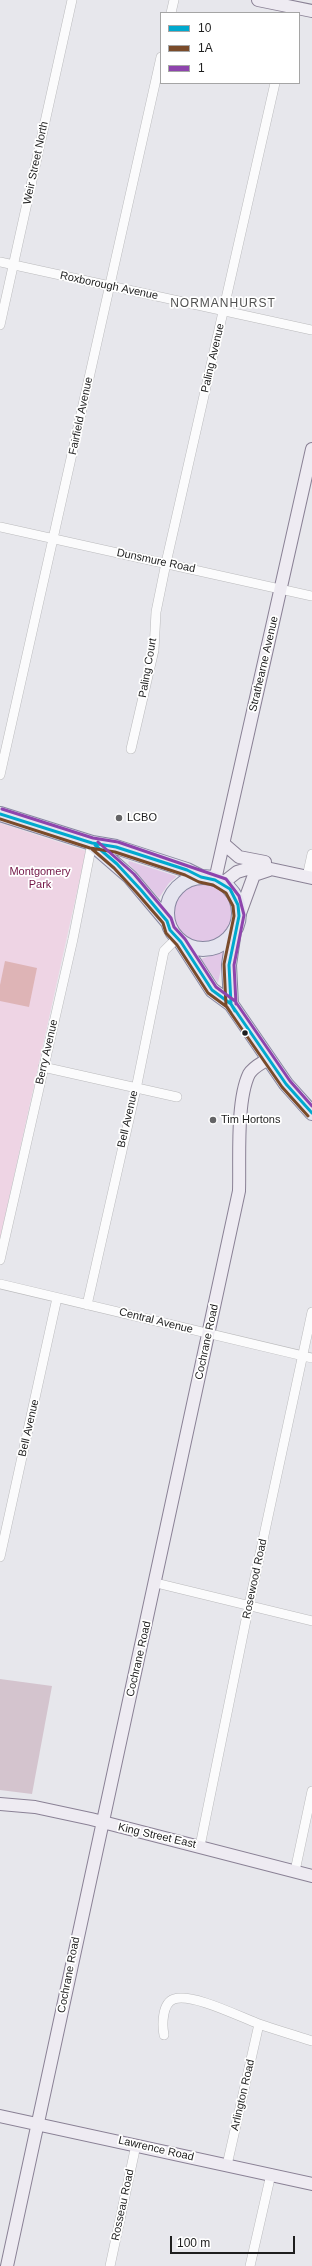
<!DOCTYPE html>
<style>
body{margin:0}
#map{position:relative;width:312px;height:2266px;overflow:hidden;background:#e7e7ec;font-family:Arial,sans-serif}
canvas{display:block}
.legend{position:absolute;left:160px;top:12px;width:140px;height:72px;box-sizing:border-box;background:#fff;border:1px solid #a5a5a5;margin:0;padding:5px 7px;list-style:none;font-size:12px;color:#1e1e1e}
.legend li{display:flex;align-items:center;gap:8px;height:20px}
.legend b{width:20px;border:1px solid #a5a5a5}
.scale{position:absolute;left:170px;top:2236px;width:125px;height:18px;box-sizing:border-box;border:2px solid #1e1e1e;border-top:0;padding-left:5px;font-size:12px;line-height:14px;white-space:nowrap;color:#1e1e1e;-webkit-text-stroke:3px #fff;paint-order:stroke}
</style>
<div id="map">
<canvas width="312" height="2266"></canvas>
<ul class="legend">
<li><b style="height:5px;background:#00a9ce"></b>10</li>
<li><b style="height:5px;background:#7a4b2a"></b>1A</li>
<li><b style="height:5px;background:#8e44ad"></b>1</li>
</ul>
<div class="scale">100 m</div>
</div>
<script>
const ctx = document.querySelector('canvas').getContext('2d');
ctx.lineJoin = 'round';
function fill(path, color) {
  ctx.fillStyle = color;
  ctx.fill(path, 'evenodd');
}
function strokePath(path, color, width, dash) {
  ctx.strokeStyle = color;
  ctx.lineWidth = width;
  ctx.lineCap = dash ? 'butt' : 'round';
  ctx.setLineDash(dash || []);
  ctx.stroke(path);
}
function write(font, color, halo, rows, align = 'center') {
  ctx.font = font + ' Arial,sans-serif';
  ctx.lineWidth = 3.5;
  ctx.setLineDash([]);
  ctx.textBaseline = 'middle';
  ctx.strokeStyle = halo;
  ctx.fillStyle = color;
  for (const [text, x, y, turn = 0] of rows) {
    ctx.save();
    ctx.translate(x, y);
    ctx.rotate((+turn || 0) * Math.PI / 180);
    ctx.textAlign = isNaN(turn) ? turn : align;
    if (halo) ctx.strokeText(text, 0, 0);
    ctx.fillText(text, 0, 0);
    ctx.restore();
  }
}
fill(new Path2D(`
 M129 861 176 876V877L169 883 159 898 128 863Z
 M172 913a30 30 0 1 1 60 0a30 30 0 1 1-60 0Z
 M222 952 224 954 218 983 201 959Z`), '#e2c8e7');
fill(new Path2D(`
 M0 1679 52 1686 32 1794 0 1790Z`), '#d4c4ce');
fill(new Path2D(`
 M0 823 86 851 0 1239Z`), '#eed4e4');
fill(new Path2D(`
 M5 961 37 968 29 1007 0 1001V985Z`), '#deb4b6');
const street = new Path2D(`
 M171 13 174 0
 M0 262 312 330
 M0 325 72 0
 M0 527 312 596
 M131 749 154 650 156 612 166 563 275 83
 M0 775 161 57
 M307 877 312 854
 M43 1067 177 1097
 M0 1260 73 939 92 843
 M0 1284 312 1358
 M87 1305 136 1089 164 951 177 938
 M0 1557 57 1298
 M156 1583 312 1621
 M200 1846 249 1605 312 1312
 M295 1871 312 1791
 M164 2035C162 2025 162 2003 174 1999 193 1993 240 2017 259 2024 276 2030 294 2035 312 2041
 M227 2165 259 2024
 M110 2266 136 2145
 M250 2266 271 2174`);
const secondary = new Path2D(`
 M258 0 312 11
 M224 844 239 857 265 862
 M215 880 312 449
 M223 883 237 872 257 866 312 878
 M239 916 254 875 269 870
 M0 1804 35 1807 91 1819 312 1876
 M0 2116 312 2184
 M7 2266 239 1191C240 1160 236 1101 249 1074 253 1067 262 1063 268 1059`);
const primary = new Path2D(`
 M0 814 92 843 116 847 187 870 201 877
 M92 844 130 877 167 921
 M167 913a36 36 0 1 1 72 0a36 36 0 1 1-72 0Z
 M181 942 212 990 231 1004 286 1084 312 1113
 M231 1004 229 965 234 931`);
strokePath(street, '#bababc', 10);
strokePath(secondary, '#8a8195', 14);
strokePath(primary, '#8786a0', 16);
strokePath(street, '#fbfbfc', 9);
strokePath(secondary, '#eeebf2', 12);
strokePath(primary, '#e5e5ef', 14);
strokePath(new Path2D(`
 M0 814 92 843 116 847 187 870 201 877 215 880 230 889 238 905 239 916 229 965 231 1004 286 1084 312 1113
 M95 845 117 864 141 890 167 921 170 930 181 942 212 990 231 1004 235 1011`), '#00a9ce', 3);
strokePath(new Path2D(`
 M0 819 90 848 115 852 185 875 199 882 213 885 226 893 233 906 234 916 224 964 226 1006 282 1087 308 1116
 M92 849 114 868 137 893 163 923 166 933 177 945 208 993 227 1007 231 1013`), '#7a4b2a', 3);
strokePath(new Path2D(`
 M2 809 93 838 118 842 226 879 239 896 244 915 234 965 236 1004
 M98 842 134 874 171 918 174 927 185 939 216 987 235 1001 290 1081 312 1106`), '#8e44ad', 3);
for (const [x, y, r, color] of [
 [119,818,4,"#646466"],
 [245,1033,3.5,"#1e1e1e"],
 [213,1120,4,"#646466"]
]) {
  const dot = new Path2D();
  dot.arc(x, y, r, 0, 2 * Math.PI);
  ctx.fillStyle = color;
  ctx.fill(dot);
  strokePath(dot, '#fff', 1.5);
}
write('11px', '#1e1e1e', '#fff', [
 ["Weir Street North",36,163,-78],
 ["Roxborough Avenue",109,286,12],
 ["Paling Avenue",213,358,-77],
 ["Fairfield Avenue",81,416,-78],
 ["Dunsmure Road",156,561,12],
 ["Strathearne Avenue",264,664,-77],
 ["Paling Court",148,668,-80],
 ["Berry Avenue",47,1052,-77],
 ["Bell Avenue",128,1119,-77],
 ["Central Avenue",156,1321,14],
 ["Cochrane Road",207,1342,-78],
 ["Bell Avenue",29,1428,-77],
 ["Rosewood Road",255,1579,-78],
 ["Cochrane Road",139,1659,-77],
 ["King Street East",157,1836,13],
 ["Cochrane Road",69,1975,-79],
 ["Arlington Road",243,2095,-77],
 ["Lawrence Road",156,2149,13],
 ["Rosseau Road",123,2205,-78]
]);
write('11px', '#1e1e1e', '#fff', [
 ["LCBO",127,818],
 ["Tim Hortons",221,1120]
], 'left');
write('11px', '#721546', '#fff', [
 ["Montgomery",40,872],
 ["Park",40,885]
]);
ctx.letterSpacing = '1px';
write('12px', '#515151', '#fff', [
 ["NORMANHURST",223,304]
]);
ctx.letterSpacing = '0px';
</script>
